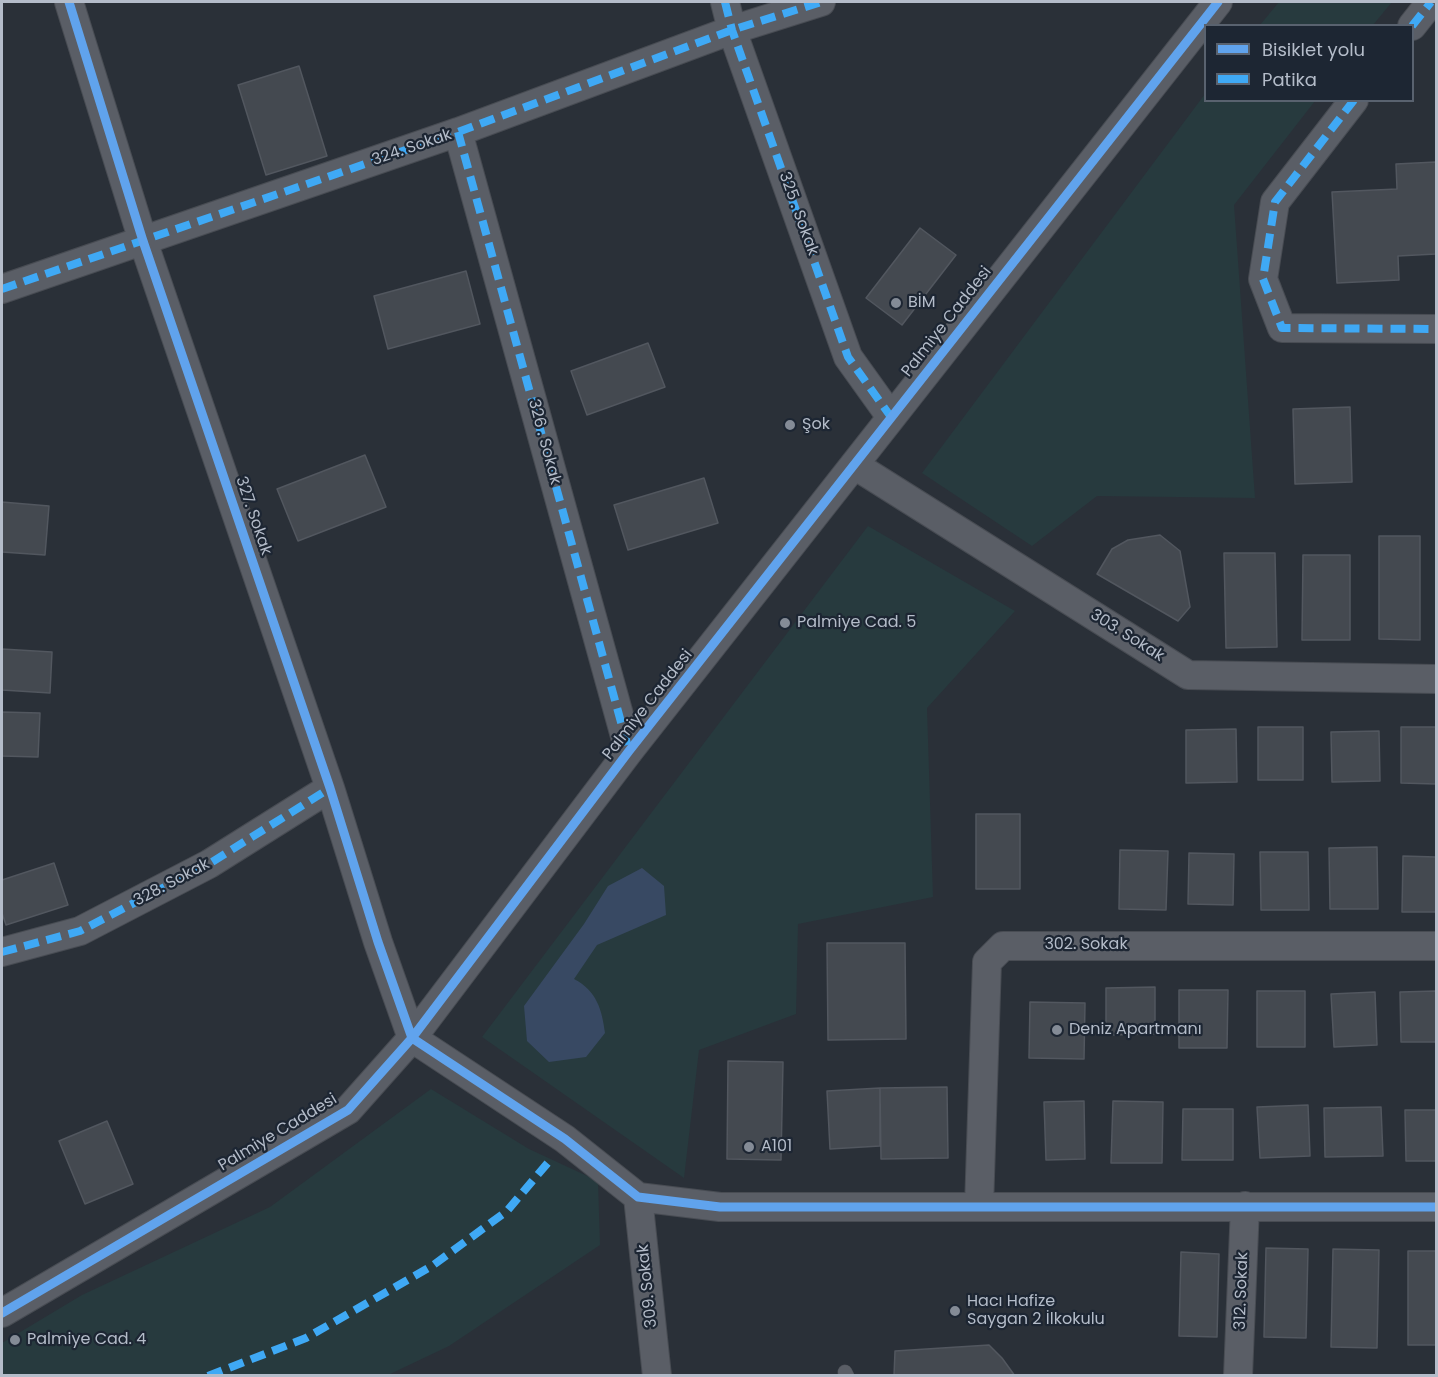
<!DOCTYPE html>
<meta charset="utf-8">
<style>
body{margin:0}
#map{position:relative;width:1438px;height:1377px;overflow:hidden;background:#2a3038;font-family:Poppins,sans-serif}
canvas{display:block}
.frame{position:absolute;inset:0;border:3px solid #b4bcc9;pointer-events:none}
.legend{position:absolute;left:1204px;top:24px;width:210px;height:78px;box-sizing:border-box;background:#1d2633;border:2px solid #59626f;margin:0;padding:8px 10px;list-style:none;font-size:18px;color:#b4bcc9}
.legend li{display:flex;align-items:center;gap:12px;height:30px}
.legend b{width:30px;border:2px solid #59626f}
</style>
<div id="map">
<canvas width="1438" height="1377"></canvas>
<div class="frame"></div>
<ul class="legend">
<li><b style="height:8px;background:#60a3ed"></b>Bisiklet yolu</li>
<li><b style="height:8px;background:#3fa9f5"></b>Patika</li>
</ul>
</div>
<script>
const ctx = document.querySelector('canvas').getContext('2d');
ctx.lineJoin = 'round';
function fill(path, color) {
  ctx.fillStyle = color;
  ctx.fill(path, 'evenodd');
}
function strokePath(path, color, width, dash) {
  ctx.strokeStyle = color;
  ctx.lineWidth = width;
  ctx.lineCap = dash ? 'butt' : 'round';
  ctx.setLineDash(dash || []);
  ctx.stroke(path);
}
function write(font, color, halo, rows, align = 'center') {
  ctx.font = font + ' Poppins,sans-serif';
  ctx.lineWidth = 4.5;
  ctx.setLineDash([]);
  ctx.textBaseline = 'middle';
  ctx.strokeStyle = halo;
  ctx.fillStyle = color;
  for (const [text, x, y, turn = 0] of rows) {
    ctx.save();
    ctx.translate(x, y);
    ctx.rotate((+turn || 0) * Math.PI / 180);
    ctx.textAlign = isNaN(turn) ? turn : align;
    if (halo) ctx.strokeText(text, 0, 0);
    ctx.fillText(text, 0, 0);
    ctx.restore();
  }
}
fill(new Path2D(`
 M1279 2H1392L1373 25H1260Z
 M1205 94 1206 100 1315 101 1234 205 1255 498 1097 496 1032 546 922 473Z
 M868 526 1015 611 927 708 933 897 798 924 796 1014 699 1050 684 1178 482 1037Z
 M431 1089 529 1149 598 1181 600 1245 449 1346 388 1375H2V1343L82 1295 270 1207Z`), '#273a3e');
fill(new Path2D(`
 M642 868 664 886 666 915 597 945 574 979C597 991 602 1010 605 1033L586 1057 549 1062 527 1041 524 1006 584 924 608 886Z`), '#384963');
const building = new Path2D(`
 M299 66 327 156 266 175 238 85Z
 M1436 162V254L1398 256 1399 280 1337 283 1332 192 1397 189 1396 164Z
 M920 228 956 255 902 325 866 298Z
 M466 271 480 324 388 349 374 296Z
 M648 343 665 387 587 415 571 371Z
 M1350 407 1352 482 1295 484 1293 409Z
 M365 455 386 507 298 541 277 489Z
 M704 478 718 523 628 550 614 505Z
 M2 502 49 506 45 555 2 552Z
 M1160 535 1180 551 1190 607 1178 621 1097 574 1112 549 1128 540Z
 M1379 536H1420V640L1379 639Z
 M1224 553H1275L1277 647 1226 648Z
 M1303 555H1350V640H1302Z
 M2 649 52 652 50 693 2 690Z
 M2 712 40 713 38 757 2 756Z
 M1258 727H1303V780H1258Z
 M1401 727H1436V784L1401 783Z
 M1236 729 1237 782 1186 783V730Z
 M1379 731 1380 781 1332 782 1331 732Z
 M976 814H1020V889H976Z
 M1377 847 1378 909H1330L1329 848Z
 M1120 850 1168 851 1166 910 1119 909Z
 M1260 852H1308L1309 910H1261Z
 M1189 853 1234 854 1233 905 1188 904Z
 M1403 856 1436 857V912H1402Z
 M54 863 68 905 6 925 2 913V880Z
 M827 943H905L906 1039 828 1040Z
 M1155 987V1034L1106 1035V988Z
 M1179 990H1228L1227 1048H1179Z
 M1257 991H1305V1047H1257Z
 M1436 991V1042H1401L1400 992Z
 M1375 992 1377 1045 1334 1047 1331 994Z
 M1030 1002 1085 1003 1084 1059 1029 1058Z
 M728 1061 783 1062 781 1160 727 1159Z
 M947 1087 948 1158 881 1159 880 1088Z
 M880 1088V1146L830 1149 827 1091Z
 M1084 1101 1085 1159 1046 1160 1044 1102Z
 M1113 1101 1163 1102 1162 1163H1111Z
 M1308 1105 1310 1156 1260 1158 1257 1107Z
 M1381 1107 1383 1156 1325 1157 1324 1108Z
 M1183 1109H1233V1160H1182Z
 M1405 1110H1436V1161H1406Z
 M107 1121 133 1184 85 1204 59 1141Z
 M1266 1248 1308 1249 1306 1338 1264 1337Z
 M1333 1249 1379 1250 1377 1348 1331 1347Z
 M1408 1251H1436V1345H1408Z
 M1181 1252 1219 1254 1217 1337 1179 1336Z
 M989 1345 1002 1358 1015 1376H894L895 1351Z`);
fill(building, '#444950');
strokePath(building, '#52575f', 1.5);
const service = new Path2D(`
 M845 1372 847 1376`);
const minor = new Path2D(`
 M69 2 143 241 330 788 378 942 412 1038 565 1139 638 1197 720 1207H1436
 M725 2 732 30 848 357 891 417
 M1412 26 1431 2
 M1354 100 1275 202 1263 279 1282 328 1436 329
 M458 132 629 751
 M2 289 458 132 732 30 821 2
 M856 466 1188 675 1436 679
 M2 952 80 931 209 864 330 788
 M638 1197 657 1376
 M979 1207 987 962 1003 946H1436
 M2 1313 348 1110 412 1038 629 751 1218 2
 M1238 1376 1245 1206`);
strokePath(service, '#484c53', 15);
strokePath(minor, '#484c53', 30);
strokePath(service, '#5a5e66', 14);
strokePath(minor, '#5a5e66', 28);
strokePath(new Path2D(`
 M725 2 732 30 848 357 891 417
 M1412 26 1431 2
 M1354 100 1275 202 1263 279 1282 328 1436 329
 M458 132 629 751
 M2 289 458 132 732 30 821 2
 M2 952 80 931 209 864 330 788
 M208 1376 306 1338 432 1266 507 1211 551 1159`), '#3fa9f5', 8, [15, 8]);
strokePath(new Path2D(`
 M69 2 143 241 330 788 378 942 412 1038 565 1139 638 1197 720 1207H1436
 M2 1313 348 1110 412 1038 629 751 1218 2`), '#60a3ed', 9);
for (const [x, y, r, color] of [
 [896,303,6,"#848b96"],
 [790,425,6,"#848b96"],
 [785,623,6,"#848b96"],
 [1057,1030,6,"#848b96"],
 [749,1147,6,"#848b96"],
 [955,1311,6,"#848b96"],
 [15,1340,6,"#848b96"]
]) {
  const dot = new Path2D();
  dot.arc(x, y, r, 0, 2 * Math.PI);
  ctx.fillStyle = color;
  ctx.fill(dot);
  strokePath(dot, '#1d2633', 2);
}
write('16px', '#b4bcc9', '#1d2633', [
 ["324. Sokak",412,148,-19],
 ["325 . Sokak",798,214,70],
 ["Palmiye Caddesi",947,322,-52],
 ["326 . Sokak",544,442,75],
 ["327. Sokak",253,516,71],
 ["303. Sokak",1127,636,32],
 ["Palmiye Caddesi",648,705,-52],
 ["328. Sokak",172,883,-28],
 ["302. Sokak",1086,945],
 ["Palmiye Caddesi",278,1133,-31],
 ["309. Sokak",648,1286,-96],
 ["312. Sokak",1242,1291,-88]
]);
write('16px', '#b4bcc9', '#1d2633', [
 ["BİM",908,303],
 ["Şok",802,425],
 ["Palmiye Cad. 5",797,623],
 ["Deniz Apartmanı",1069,1030],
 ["A101",761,1147],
 ["Hacı Hafize",967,1302],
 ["Saygan 2 İlkokulu",967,1320],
 ["Palmiye Cad. 4",27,1340]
], 'left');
</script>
